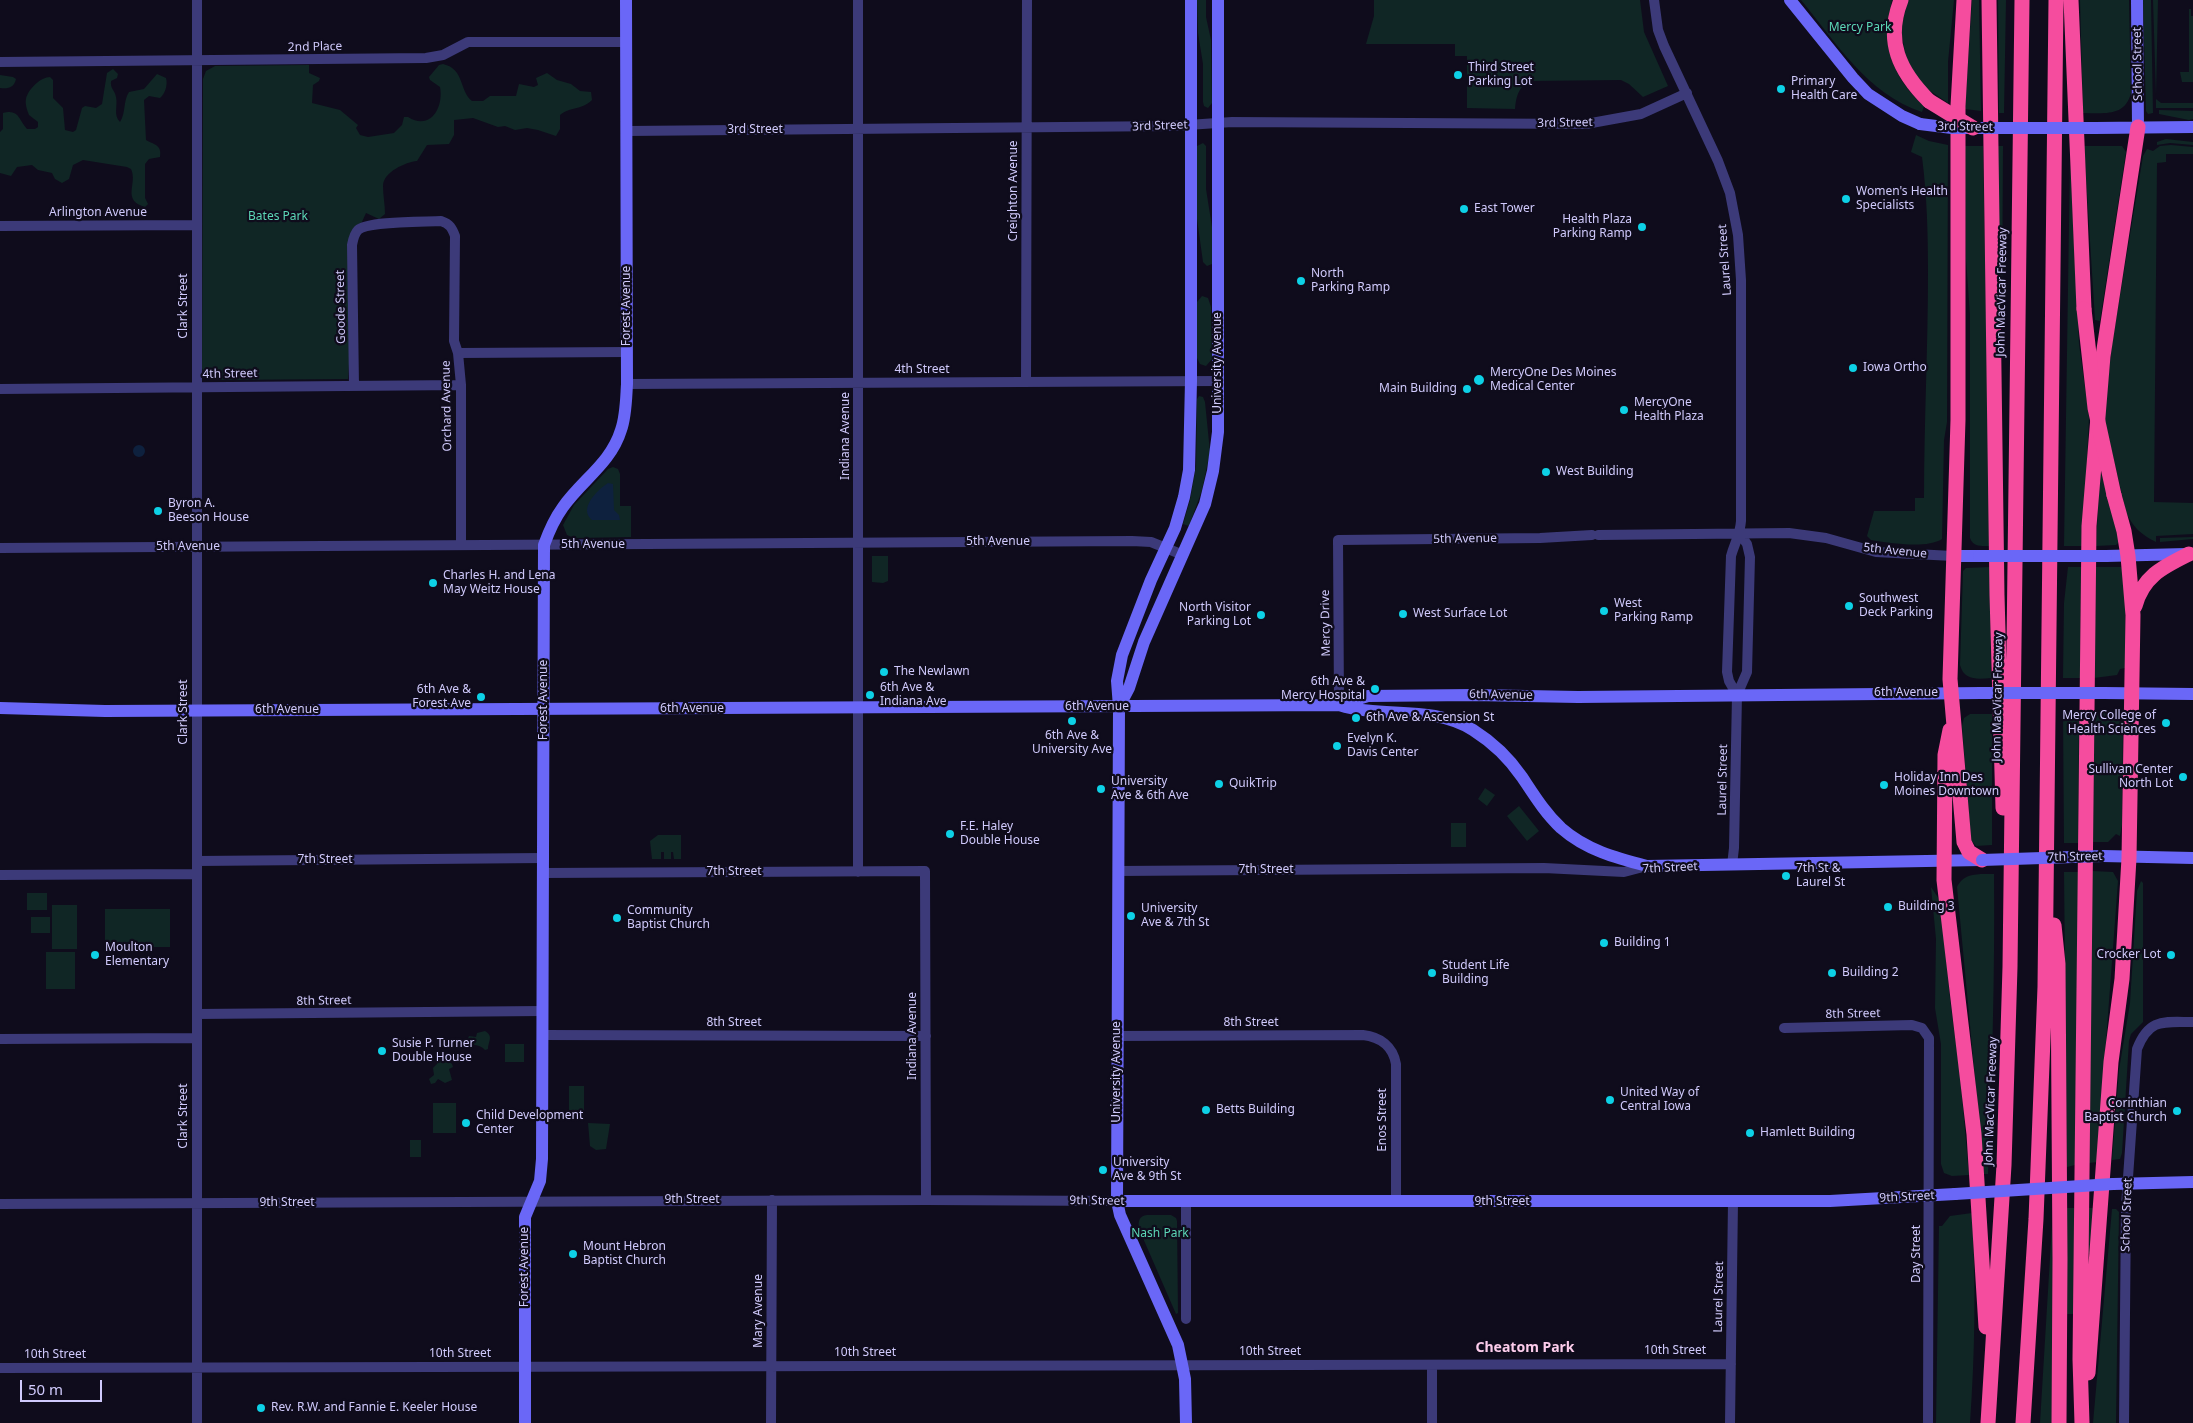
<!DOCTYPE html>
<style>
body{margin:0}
#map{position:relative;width:2193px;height:1423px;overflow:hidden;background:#0f0c1c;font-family:"Noto Sans",sans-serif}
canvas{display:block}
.scale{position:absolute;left:20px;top:1380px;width:82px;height:22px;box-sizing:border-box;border:2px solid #d0cafc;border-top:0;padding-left:6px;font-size:15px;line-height:18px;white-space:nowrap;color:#d0cafc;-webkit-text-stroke:4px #0f0c1c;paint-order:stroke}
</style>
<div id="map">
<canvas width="2193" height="1423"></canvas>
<div class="scale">50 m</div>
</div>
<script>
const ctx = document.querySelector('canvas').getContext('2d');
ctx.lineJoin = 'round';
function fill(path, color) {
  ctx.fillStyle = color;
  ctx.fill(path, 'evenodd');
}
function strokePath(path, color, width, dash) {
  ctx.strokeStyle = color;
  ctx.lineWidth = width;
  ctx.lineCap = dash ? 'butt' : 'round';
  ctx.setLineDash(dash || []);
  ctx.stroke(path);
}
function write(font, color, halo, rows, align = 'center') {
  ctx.font = font + ' "Noto Sans",sans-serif';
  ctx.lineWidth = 4.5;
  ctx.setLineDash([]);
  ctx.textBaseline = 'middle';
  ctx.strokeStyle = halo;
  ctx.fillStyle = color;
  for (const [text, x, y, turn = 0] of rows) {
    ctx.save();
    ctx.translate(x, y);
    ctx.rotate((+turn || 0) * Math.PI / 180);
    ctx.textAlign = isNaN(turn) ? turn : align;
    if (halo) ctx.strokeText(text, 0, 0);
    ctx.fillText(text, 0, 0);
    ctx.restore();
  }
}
fill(new Path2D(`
 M1197 0H1206V17L1211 40 1212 103 1208 108 1204 106 1203 102V64L1198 33Z
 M1374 0H1640L1644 32 1668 86 1643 97 1629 84 1621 80 1528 81C1518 89 1516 97 1515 109L1467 108V56H1455V44H1366L1374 16Z
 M1801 0H1892C1882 45 1890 75 1924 106L1922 112C1867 94 1836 42 1801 0Z
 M1908 0H1954L1948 62V103L1920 84 1906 58 1902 36V23Z
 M1972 0H1979L1981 111 1965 109Z
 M1998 0H2006L2004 113H1999Z
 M2080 0H2129L2131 93C2125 117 2104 113 2083 113Z
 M2143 0H2151L2153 113 2148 114 2146 111Z
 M2153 0H2158L2156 96Z
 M2189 9H2191V16H2193V82H2182L2180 72H2189Z
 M443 64C465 69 459 91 472 101H483L490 96H516L519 84 534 87 538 85 536 78 547 73 557 80 571 84 580 91 591 92 592 100C580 111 571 106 560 115V129L556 136 538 130 527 128 515 130 505 126 498 127 473 118 454 120V135L449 144 427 145 417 161C406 162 383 172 383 186 383 195 385 205 385 214L379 219 366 213 361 224 358 226 348 379 213 380 205 376 202 368 203 79 206 71 215 66 309 65V73L320 78 319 81 313 85 312 103 340 110 358 125 356 128 360 135 368 137 394 133 402 125 404 117H408C430 131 444 108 440 87L430 80 429 77 439 65Z
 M113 69 118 74 117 78 111 81C110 89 115 90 116 97 118 106 113 115 120 122 126 113 123 101 129 92L144 89 157 74 166 78C168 85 165 94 160 98L149 96 144 100 146 140C155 145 162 145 160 157L149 159 145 164V198L148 204 145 207C121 200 138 184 131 169L127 167 83 160 73 165 69 179 62 183 55 179 52 173 38 170 32 165 17 167 11 176 0 173V132L3 129V113C19 109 18 119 27 129H35L38 127V122L29 115C27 110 25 104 26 99 28 89 41 77 50 77L53 80V98L63 108 65 130 73 132 76 130 82 108 85 106 96 108 102 104 107 73Z
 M0 75 13 77 16 79C14 88 8 89 0 88Z
 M2156 99 2161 103H2193V108H2156Z
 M2159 110 2193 111V119L2189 120 2159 114Z
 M1916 135 1929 141 1948 145 1947 422 1944 440 1942 539C1927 549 1889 543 1871 540L1867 536 1874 511H1915V498H1924C1924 422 1928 347 1928 272 1928 233 1927 196 1922 157L1911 152Z
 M2166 139 2193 142V145L2170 143 2157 145V142Z
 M1203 143 1206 146V189L1212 227V264L1207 266 1203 262 1197 219V146Z
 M2171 145 2193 147V154H2166V162L2157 163 2154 502 2193 503V534L2156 536V542C2141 535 2132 526 2126 512L2104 418 2112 344 2143 156 2147 149 2153 151 2160 146Z
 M1965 146H1983L1990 546C1981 546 1973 547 1970 538V315L1966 259Z
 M1998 146H2003L2002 321H2000Z
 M2084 146H2122L2126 152 2100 321 2095 320Z
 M2070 159 2079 344 2089 417 2083 546H2064Z
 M1202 296 1208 298 1211 307 1212 359 1206 366 1200 364 1197 358V302Z
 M1199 396 1203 397 1205 402 1210 452 1202 490 1189 526 1183 524 1190 500 1196 466 1197 399Z
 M613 467 618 469 620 474V506H631V537L574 538 567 535 563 525 574 505 608 469Z
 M2100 469 2120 541 2116 545 2096 546Z
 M2193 537V539L2160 542V538Z
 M872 556H888V581L883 583 872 582Z
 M1990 567 1991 678C1978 679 1964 681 1960 665L1963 571 1966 568Z
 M2068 567H2081L2080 678H2063L2064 603Z
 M2096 567H2121L2123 569 2125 588V668L2120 669 2117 675 2094 678Z
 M2063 713H2079L2078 843H2064Z
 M2094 713H2112L2119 719 2123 718 2122 825 2120 836 2116 834 2108 842H2093Z
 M1970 714H1992V845L1976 846 1971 840 1962 726 1964 718Z
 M1485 788 1495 795 1487 806 1478 799Z
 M1519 806 1539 831 1527 841 1507 816Z
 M1451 823H1466V847H1451Z
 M658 835H681V859H674L673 852H671V859H664V852H661V859H652L650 841Z
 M2092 871 2113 872 2118 881 2097 1162 2089 1163Z
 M2064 872H2079L2075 1165 2067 1167Z
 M1994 874C1995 974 1992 1074 1988 1174H1984L1957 887C1964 872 1980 874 1994 874Z
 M2141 881 2143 883V1022L2131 1034 2129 1041 2122 1153 2120 1159 2112 1160 2119 1070 2130 1003 2137 891Z
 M1931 887 1941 902 1950 999 1960 1074 1969 1175 1952 1176 1944 1173 1941 1164V1044L1935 1008 1936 939Z
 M27 893H47V910H27Z
 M52 905H77V949H52Z
 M105 909H170V947H105Z
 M31 917H50V933H31Z
 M46 952H75V989H46Z
 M485 1031C494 1036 488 1042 488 1049L485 1050C480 1044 472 1046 467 1041L469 1036 476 1037 477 1033Z
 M505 1044H524V1062H505Z
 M439 1057H444L452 1064 453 1067 449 1069 452 1080 445 1083 438 1079 435 1083 431 1084 429 1079 434 1075 433 1068 437 1064Z
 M569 1086H584V1110H569Z
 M433 1103H456V1133H433Z
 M588 1123 610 1124 606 1149 596 1150 590 1146Z
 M410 1140H421V1157H410Z
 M2053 1208V1423H2040Z
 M2067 1208H2074V1314H2067Z
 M2088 1208H2094L2091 1253H2088Z
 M2112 1209H2116L2119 1212 2116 1423H2093Z
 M1972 1213C1976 1284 1975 1353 1970 1423H1936L1939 1226H1942L1950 1216Z
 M1147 1215H1171L1176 1218 1177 1221 1178 1313 1176 1314 1139 1229C1138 1221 1139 1216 1147 1215Z`), '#102625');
fill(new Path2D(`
 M133 451a6 6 0 1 1 12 0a6 6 0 1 1-12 0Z
 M608 483 613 484 614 510 619 515 620 520H592C578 509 597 490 608 483Z`), '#0e213e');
strokePath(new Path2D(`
 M858 0V872
 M1654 0 1658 30 1664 46 1718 161 1730 193 1738 235 1741 280V521C1740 535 1735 542 1731 556L1727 672 1729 681 1737 695
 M0 62 426 58 443 55 468 42H627
 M627 131 1173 126 1232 122 1586 124 1641 114 1687 93
 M0 226 196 225
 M458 353 627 352
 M1026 382 1027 0
 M627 384 1218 381
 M354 386 352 245C353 240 354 234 358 230 367 221 426 222 441 221 450 224 452 228 455 236L454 341 458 353 461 385V545
 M0 389 461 385
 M1598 535 1789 533 1826 538 1876 552 1953 556
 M0 548 1132 541 1151 542 1183 555
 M1339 705 1338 540 1540 538 1592 535
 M197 861 543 858
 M1732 865 1734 848 1737 695 1747 672 1750 557 1747 544 1740 534
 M1118 871 1544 868 1624 872 1647 866
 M543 873 925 871 926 1200
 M0 875 197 874
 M197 1014 542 1011
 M1784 1028 1912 1025 1922 1028 1929 1038 1928 1423
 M542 1035 926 1036
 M1117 1036 1363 1035C1380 1037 1393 1046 1396 1064V1201
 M0 1039 197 1038
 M1186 1202V1319
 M0 1204 926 1200 1117 1201
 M1432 1365V1423
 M0 1368 1731 1364
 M197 1423V0
 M771 1423 772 1200
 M1730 1423 1733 1201
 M2124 1423 2126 1206 2137 1049C2149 1018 2163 1022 2193 1022`), '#3c3a79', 10);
strokePath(new Path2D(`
 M1790 0 1853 78 1868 94 1902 116 1920 124
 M2137 0 2138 127
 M2095 128 2193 127
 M1953 556H1979
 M2106 556 2186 554
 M2104 693 2193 694
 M1339 705C1384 719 1430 704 1473 730 1492 742 1509 758 1522 777 1534 795 1545 813 1561 828 1586 850 1616 858 1647 866L1982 860
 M1119 707 1129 688 1144 642 1205 504 1213 471 1218 432V0
 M0 708 105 711 1339 705 1368 696 1474 695 1578 697 1981 693
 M2103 856 2193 858
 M2113 1184 2193 1182
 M1117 1201H1830L1955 1194
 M525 1423V1217L540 1181 542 1159 544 545C549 531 555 518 563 507 582 480 611 463 621 430 626 416 626 400 627 384L626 0
 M1186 1423 1185 1379 1178 1345 1120 1215 1117 1201 1119 707 1117 681 1122 655 1151 580 1175 528 1184 497 1189 470 1191 381V0`), '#6a67f7', 12);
strokePath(new Path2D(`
 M1901 0C1885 41 1899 71 1929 101
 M1964 0 1958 106V420L1950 679 1964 842 1969 852 1982 860
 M1989 0 1997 595 2003 808
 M2071 0 2084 309
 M2135 606C2143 576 2163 567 2189 554
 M1950 730 1945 755 1944 880 1974 1134 1986 1327
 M2054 925 2058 964 2060 1259 2059 1423
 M2088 1373 2111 1062 2122 979 2129 858 2133 615 2128 556 2124 531 2114 495
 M1988 1423 2004 1165 2010 967 2022 0
 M2023 1423 2036 1219 2045 987 2056 0
 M2082 1423 2080 1359 2089 526 2103 356 2138 127`), '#f54c9e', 15);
strokePath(new Path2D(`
 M1920 124 1952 128H2095
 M1979 556H2106
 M1981 693H2104
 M1982 860 2103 856
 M1955 1194 2113 1184`), '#6a67f7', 12);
strokePath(new Path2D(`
 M1929 101 1973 128
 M2084 309 2095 408 2114 495`), '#f54c9e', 15);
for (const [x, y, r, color] of [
 [1458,75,5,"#0dd1e6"],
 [1781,89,5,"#0dd1e6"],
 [1846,199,5,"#0dd1e6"],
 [1464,209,5,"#0dd1e6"],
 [1642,227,5,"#0dd1e6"],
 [1301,281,5,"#0dd1e6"],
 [1853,368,5,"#0dd1e6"],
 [1479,380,6,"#0dd1e6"],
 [1467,389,5,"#0dd1e6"],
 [1624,410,5,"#0dd1e6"],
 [1546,472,5,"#0dd1e6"],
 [158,511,5,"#0dd1e6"],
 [433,583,5,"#0dd1e6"],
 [1849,606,5,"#0dd1e6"],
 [1604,611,5,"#0dd1e6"],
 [1403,614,5,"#0dd1e6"],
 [1261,615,5,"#0dd1e6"],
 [884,672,5,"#0dd1e6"],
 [1375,689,5,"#0dd1e6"],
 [870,695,5,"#0dd1e6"],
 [481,697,5,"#0dd1e6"],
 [1356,718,5,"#0dd1e6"],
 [1072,721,5,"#0dd1e6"],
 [2166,723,5,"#0dd1e6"],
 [1337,746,5,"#0dd1e6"],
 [2183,777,5,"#0dd1e6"],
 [1219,784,5,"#0dd1e6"],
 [1884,785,5,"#0dd1e6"],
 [1101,789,5,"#0dd1e6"],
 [950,834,5,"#0dd1e6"],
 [1786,876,5,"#0dd1e6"],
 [1888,907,5,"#0dd1e6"],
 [1131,916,5,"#0dd1e6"],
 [617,918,5,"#0dd1e6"],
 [1604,943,5,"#0dd1e6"],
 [95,955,5,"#0dd1e6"],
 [2171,955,5,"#0dd1e6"],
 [1432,973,5,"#0dd1e6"],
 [1832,973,5,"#0dd1e6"],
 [382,1051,5,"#0dd1e6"],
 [1610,1100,5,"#0dd1e6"],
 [1206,1110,5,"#0dd1e6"],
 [2177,1111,5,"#0dd1e6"],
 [466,1123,5,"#0dd1e6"],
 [1750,1133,5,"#0dd1e6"],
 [1103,1170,5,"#0dd1e6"],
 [573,1254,5,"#0dd1e6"],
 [261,1408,5,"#0dd1e6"]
]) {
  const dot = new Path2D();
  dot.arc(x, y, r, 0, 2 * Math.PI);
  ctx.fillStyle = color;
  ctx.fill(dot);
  strokePath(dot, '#0f0c1c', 2);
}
write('12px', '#5cd7b7', '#0f0c1c', [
 ["Mercy Park",1860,28],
 ["Bates Park",278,217],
 ["Nash Park",1160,1234]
]);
write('12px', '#d0cafc', '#0f0c1c', [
 ["2nd Place",315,47,-1],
 ["School Street",2138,64,-91],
 ["3rd Street",1565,123,-1],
 ["3rd Street",1160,126,-2],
 ["3rd Street",1965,127,1],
 ["3rd Street",755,130],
 ["Creighton Avenue",1014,191,-90],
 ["Arlington Avenue",98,213],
 ["Laurel Street",1725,260,-94],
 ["John MacVicar Freeway",2002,292,-89],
 ["Clark Street",184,306,-90],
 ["Forest Avenue",627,306,-90],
 ["Goode Street",341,307,-91],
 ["University Avenue",1218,363,-90],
 ["4th Street",922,370],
 ["4th Street",230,374,-1],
 ["Orchard Avenue",447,406,-91],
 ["Indiana Avenue",846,436,-90],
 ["5th Avenue",1465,539,-1],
 ["5th Avenue",998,542],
 ["5th Avenue",593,545],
 ["5th Avenue",188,547],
 ["5th Avenue",1895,551,6],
 ["Mercy Drive",1326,623,-91],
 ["6th Avenue",1906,693],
 ["6th Avenue",1501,695,1],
 ["John MacVicar Freeway",1998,697,-89],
 ["Forest Avenue",544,700,-90],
 ["6th Avenue",1097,707],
 ["6th Avenue",692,709],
 ["6th Avenue",287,710],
 ["Clark Street",184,712,-90],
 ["Laurel Street",1723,780,-89],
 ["7th Street",2075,857,-1],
 ["7th Street",325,860],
 ["7th Street",1670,868,-3],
 ["7th Street",1266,870],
 ["7th Street",734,872],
 ["8th Street",324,1001,-1],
 ["8th Street",1853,1014,-1],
 ["8th Street",734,1023],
 ["8th Street",1251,1023],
 ["Indiana Avenue",913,1036,-90],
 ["University Avenue",1117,1072,-90],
 ["John MacVicar Freeway",1991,1101,-88],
 ["Clark Street",184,1116,-90],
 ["Enos Street",1383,1120,-90],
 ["9th Street",1907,1197,-3],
 ["9th Street",692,1200],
 ["9th Street",1097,1201,1],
 ["9th Street",1502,1202],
 ["9th Street",287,1203],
 ["School Street",2127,1215,-88],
 ["Day Street",1917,1254,-90],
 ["Forest Avenue",525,1267,-90],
 ["Laurel Street",1719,1297,-89],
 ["Mary Avenue",759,1311,-90],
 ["10th Street",1675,1351],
 ["10th Street",1270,1352],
 ["10th Street",865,1353],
 ["10th Street",460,1354],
 ["10th Street",55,1355]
]);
write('12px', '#d0cafc', '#0f0c1c', [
 ["Third Street",1468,68],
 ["Parking Lot",1468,82],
 ["Primary",1791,82],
 ["Health Care",1791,96],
 ["Women's Health",1856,192],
 ["Specialists",1856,206],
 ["East Tower",1474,209],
 ["Health Plaza",1632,220,"right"],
 ["Parking Ramp",1632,234,"right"],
 ["North",1311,274],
 ["Parking Ramp",1311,288],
 ["Iowa Ortho",1863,368],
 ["MercyOne Des Moines",1490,373],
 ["Medical Center",1490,387],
 ["Main Building",1457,389,"right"],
 ["MercyOne",1634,403],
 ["Health Plaza",1634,417],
 ["West Building",1556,472],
 ["Byron A.",168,504],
 ["Beeson House",168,518],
 ["Charles H. and Lena",443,576],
 ["May Weitz House",443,590],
 ["Southwest",1859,599],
 ["Deck Parking",1859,613],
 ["West",1614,604],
 ["Parking Ramp",1614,618],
 ["North Visitor",1251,608,"right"],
 ["Parking Lot",1251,622,"right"],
 ["West Surface Lot",1413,614],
 ["The Newlawn",894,672],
 ["6th Ave &",1365,682,"right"],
 ["Mercy Hospital",1365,696,"right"],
 ["6th Ave &",880,688],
 ["Indiana Ave",880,702],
 ["6th Ave &",471,690,"right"],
 ["Forest Ave",471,704,"right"],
 ["Mercy College of",2156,716,"right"],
 ["Health Sciences",2156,730,"right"],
 ["6th Ave & Ascension St",1366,718],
 ["6th Ave &",1072,736,"center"],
 ["University Ave",1072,750,"center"],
 ["Evelyn K.",1347,739],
 ["Davis Center",1347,753],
 ["Sullivan Center",2173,770,"right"],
 ["North Lot",2173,784,"right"],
 ["Holiday Inn Des",1894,778],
 ["Moines Downtown",1894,792],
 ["University",1111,782],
 ["Ave & 6th Ave",1111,796],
 ["QuikTrip",1229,784],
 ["F.E. Haley",960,827],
 ["Double House",960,841],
 ["7th St &",1796,869],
 ["Laurel St",1796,883],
 ["Building 3",1898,907],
 ["University",1141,909],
 ["Ave & 7th St",1141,923],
 ["Community",627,911],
 ["Baptist Church",627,925],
 ["Building 1",1614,943],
 ["Moulton",105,948],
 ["Elementary",105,962],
 ["Crocker Lot",2161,955,"right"],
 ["Student Life",1442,966],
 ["Building",1442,980],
 ["Building 2",1842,973],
 ["Susie P. Turner",392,1044],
 ["Double House",392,1058],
 ["United Way of",1620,1093],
 ["Central Iowa",1620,1107],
 ["Corinthian",2167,1104,"right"],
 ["Baptist Church",2167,1118,"right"],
 ["Betts Building",1216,1110],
 ["Child Development",476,1116],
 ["Center",476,1130],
 ["Hamlett Building",1760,1133],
 ["University",1113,1163],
 ["Ave & 9th St",1113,1177],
 ["Mount Hebron",583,1247],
 ["Baptist Church",583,1261],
 ["Rev. R.W. and Fannie E. Keeler House",271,1408]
], 'left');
write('bold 14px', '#fccceb', '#0f0c1c', [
 ["Cheatom Park",1525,1348]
]);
</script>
